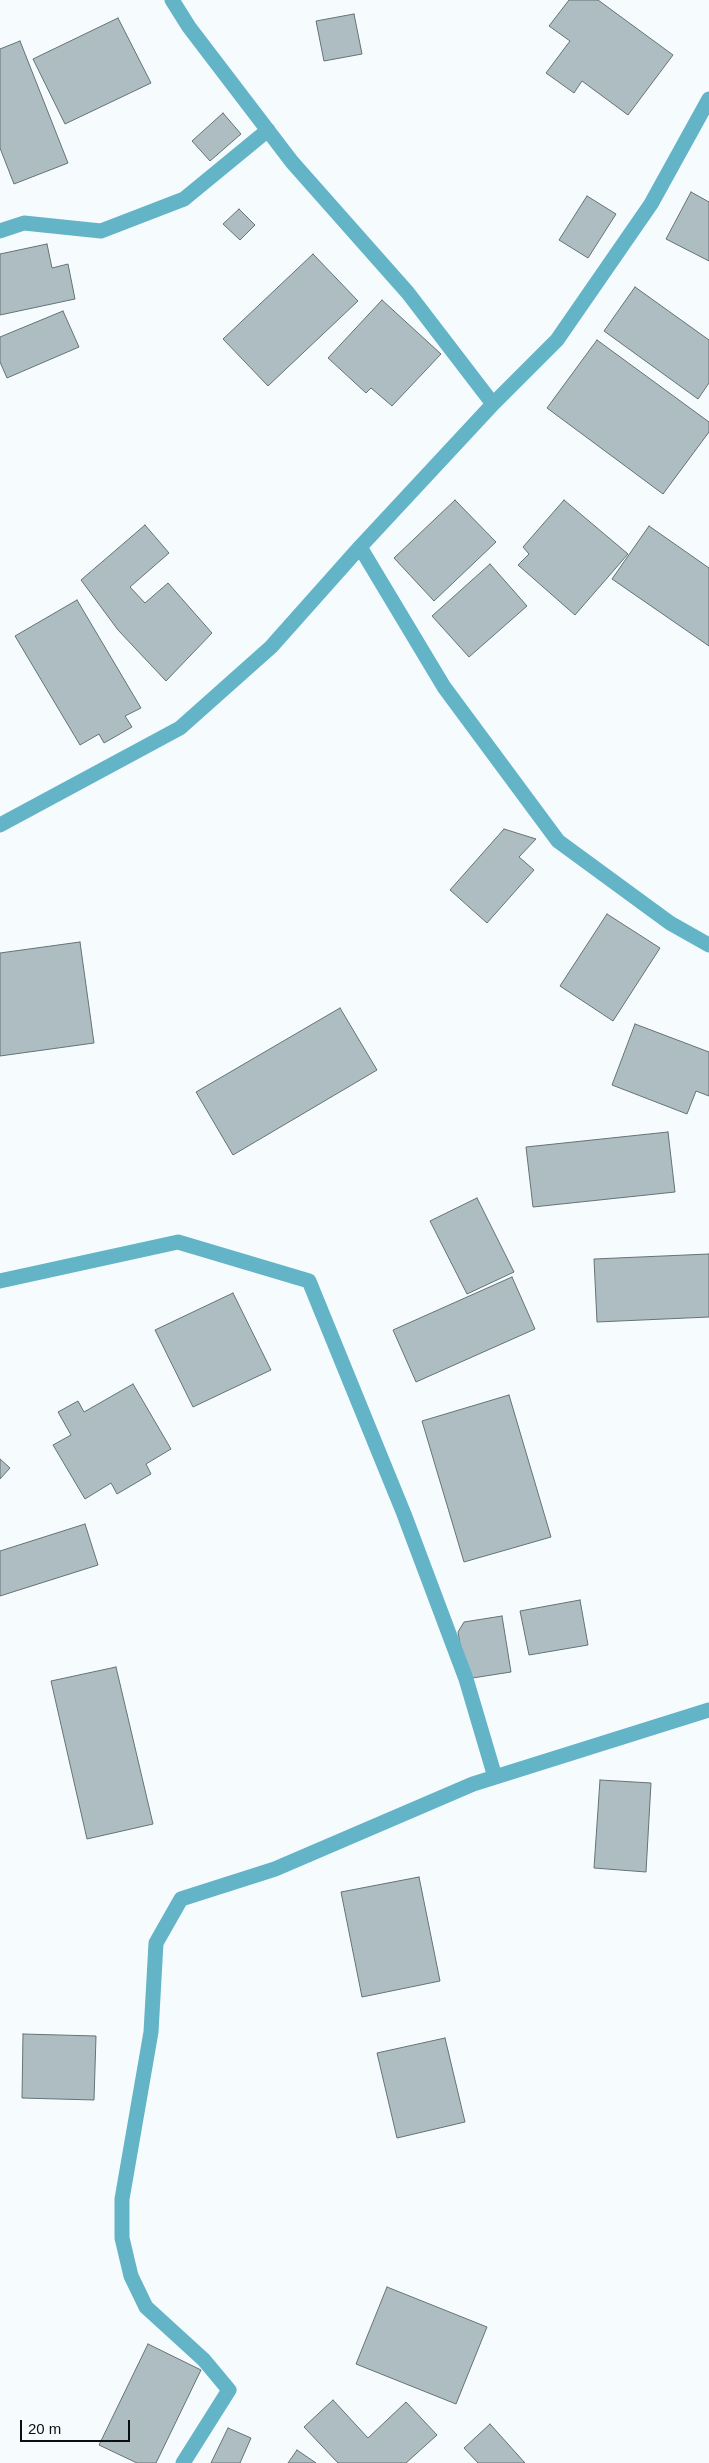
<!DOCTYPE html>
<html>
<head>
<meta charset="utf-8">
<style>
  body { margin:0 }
  #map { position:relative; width:709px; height:2463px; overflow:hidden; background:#f6fcfe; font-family:Helvetica,sans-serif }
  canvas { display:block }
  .scale { position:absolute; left:20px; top:2420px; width:110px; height:22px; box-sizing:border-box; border:2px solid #0a0f11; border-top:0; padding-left:6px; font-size:15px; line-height:18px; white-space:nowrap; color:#0a0f11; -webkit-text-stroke:4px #f6fcfe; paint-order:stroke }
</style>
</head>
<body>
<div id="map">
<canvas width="709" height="2463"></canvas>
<div class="scale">20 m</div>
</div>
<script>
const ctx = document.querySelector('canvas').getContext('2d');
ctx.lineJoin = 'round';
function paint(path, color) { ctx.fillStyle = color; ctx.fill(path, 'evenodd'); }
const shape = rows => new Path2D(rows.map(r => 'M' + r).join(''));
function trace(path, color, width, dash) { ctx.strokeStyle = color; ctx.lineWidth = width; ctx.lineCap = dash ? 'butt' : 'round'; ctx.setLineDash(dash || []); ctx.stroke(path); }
const building = shape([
  [569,0,598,0,673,55,628,115,582,81,574,93,546,73,570,41,549,26,569,0],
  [354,14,362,54,324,61,316,21,354,14],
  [118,18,151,83,65,124,33,59,118,18],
  [20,41,68,163,14,184,0,148,0,49,20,41],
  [223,113,241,134,210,161,192,141,223,113],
  [691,192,709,202,709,261,666,239,691,192],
  [587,196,616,214,588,258,559,240,587,196],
  [239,209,255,225,240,240,223,224,239,209],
  [47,244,52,268,68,264,75,299,0,315,0,254,47,244],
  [313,254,358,301,268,386,223,339,313,254],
  [635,287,709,340,709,383,698,399,604,331,635,287],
  [382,300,441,354,392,406,371,388,366,393,328,358,382,300],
  [63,311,79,347,7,378,0,362,0,337,63,311],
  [597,340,709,422,709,432,663,494,547,408,597,340],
  [455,500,496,542,434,601,394,558,455,500],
  [564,500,628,554,575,615,518,565,529,554,523,547,564,500],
  [145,525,169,553,130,587,145,603,168,583,212,633,166,681,118,630,81,580,145,525],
  [649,526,709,568,709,646,612,579,649,526],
  [490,564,527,606,469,657,432,616,490,564],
  [77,600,141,708,125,716,132,727,104,743,99,734,80,745,15,636,77,600],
  [504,829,536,839,519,857,534,870,487,923,450,890,504,829],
  [607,914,660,948,613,1021,560,986,607,914],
  [80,942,94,1043,0,1056,0,953,80,942],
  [340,1008,377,1070,233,1155,196,1092,340,1008],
  [635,1024,709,1052,709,1096,696,1091,687,1114,612,1085,635,1024],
  [668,1132,675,1192,533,1207,526,1147,668,1132],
  [477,1198,514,1272,467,1294,430,1221,477,1198],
  [709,1254,709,1317,597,1322,594,1259,709,1254],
  [512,1277,535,1329,416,1382,393,1330,512,1277],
  [233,1293,271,1370,193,1407,155,1330,233,1293],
  [133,1384,171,1449,146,1464,151,1474,117,1494,111,1483,85,1499,53,1445,71,1435,58,1412,78,1401,84,1412,133,1384],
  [509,1395,551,1537,464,1562,422,1421,509,1395],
  [0,1459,10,1468,0,1479,0,1459],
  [85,1524,98,1565,0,1596,0,1551,85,1524],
  [580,1600,588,1645,529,1655,520,1611,580,1600],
  [502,1616,511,1672,466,1679,458,1632,464,1622,502,1616],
  [116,1667,153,1824,87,1839,51,1681,116,1667],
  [600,1780,651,1783,646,1872,594,1868,600,1780],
  [419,1877,440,1981,362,1997,341,1892,419,1877],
  [23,2034,96,2036,94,2100,22,2098,23,2034],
  [445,2038,465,2122,397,2138,377,2053,445,2038],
  [387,2287,487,2327,456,2404,356,2364,387,2287],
  [148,2344,201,2370,156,2463,137,2463,99,2445,148,2344],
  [333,2400,368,2438,406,2402,437,2435,406,2463,338,2463,304,2427,333,2400],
  [490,2424,525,2463,478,2463,464,2448,490,2424],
  [228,2428,251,2438,240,2463,211,2463,228,2428],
  [297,2450,316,2463,288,2463,297,2450]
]);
const minor = shape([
  [172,0,189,27,292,162,408,293,493,404,360,547,444,687,558,841,670,923,709,945],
  [0,231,24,223,101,231,184,199,268,130],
  [493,404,557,340,651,204,709,99],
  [0,825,180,728,271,647,360,547],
  [0,1281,178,1242,309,1281,404,1514,466,1679,495,1777],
  [183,2463,229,2390,204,2360,146,2307,131,2276,122,2238,122,2199,151,2032,156,1943,181,1899,275,1869,473,1784,709,1710]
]);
paint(building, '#adbdc1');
trace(building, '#647377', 1);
trace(minor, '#64b4c8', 15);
</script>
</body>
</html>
